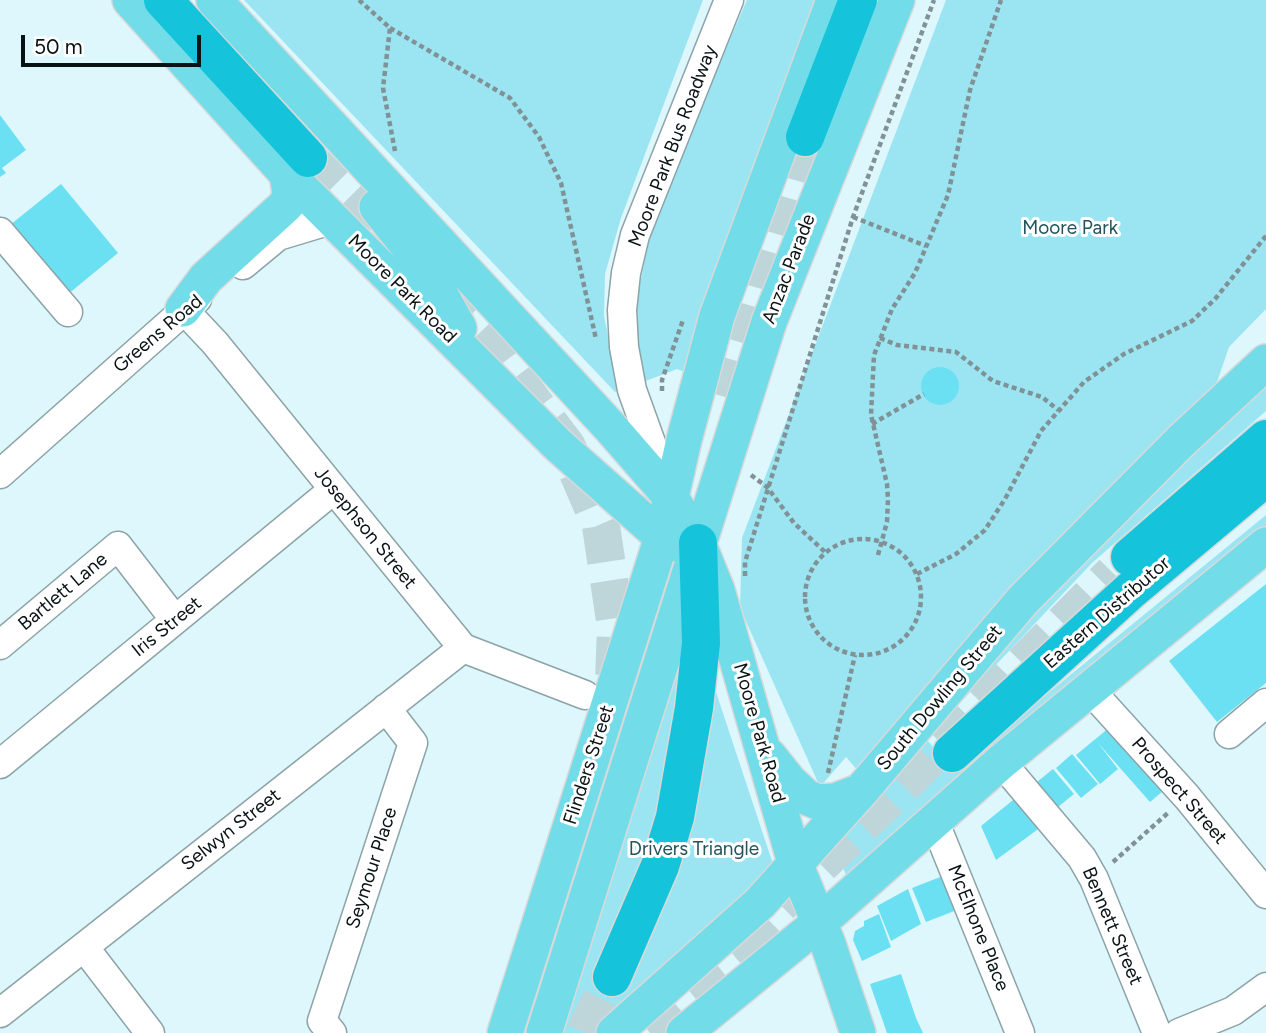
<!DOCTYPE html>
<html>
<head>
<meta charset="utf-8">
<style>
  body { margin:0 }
  #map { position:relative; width:1266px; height:1033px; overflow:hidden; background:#def7fc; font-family:Figtree,sans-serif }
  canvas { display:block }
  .scale { position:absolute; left:21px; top:35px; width:180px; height:32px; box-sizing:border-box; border:4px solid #0a1314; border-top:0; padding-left:9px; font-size:21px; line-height:24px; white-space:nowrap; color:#0a1314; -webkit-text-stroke:5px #fff; paint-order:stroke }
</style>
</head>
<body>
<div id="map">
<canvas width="1266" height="1033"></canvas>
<div class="scale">50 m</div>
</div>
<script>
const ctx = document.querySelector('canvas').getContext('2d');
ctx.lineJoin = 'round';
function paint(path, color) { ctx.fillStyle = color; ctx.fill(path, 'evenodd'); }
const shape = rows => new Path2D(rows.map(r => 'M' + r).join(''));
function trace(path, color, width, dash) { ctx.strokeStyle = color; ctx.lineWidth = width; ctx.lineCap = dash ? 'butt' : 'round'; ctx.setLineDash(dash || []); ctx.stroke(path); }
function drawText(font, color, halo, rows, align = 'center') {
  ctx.font = font + ' Figtree,sans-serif'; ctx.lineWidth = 6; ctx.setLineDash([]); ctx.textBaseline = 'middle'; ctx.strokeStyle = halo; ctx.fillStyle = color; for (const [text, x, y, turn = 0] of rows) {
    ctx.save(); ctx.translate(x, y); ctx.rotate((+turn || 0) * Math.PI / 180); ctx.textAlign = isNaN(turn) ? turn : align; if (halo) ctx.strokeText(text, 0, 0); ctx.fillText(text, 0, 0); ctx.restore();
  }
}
const green = shape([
  [244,0,703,0,621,218,605,274,604,316,619,390,615,392],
  [747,0,818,0,685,372,677,369,643,382,636,335,636,304,651,229,661,198],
  [946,0,1266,0,1266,309,1229,347,1214,391,858,771,846,757,820,787,740,608,742,538],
  [1266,377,1266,411,1092,563,926,739,954,770,1266,515,1266,530,846,875,835,849,836,838,1011,630],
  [674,673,711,677,773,864,685,957,591,1033,563,1033]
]);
const building = shape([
  [0,115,26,150,2,168,6,173,0,177],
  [61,184,118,253,67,295,10,225],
  '921 386a19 19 0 1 1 38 0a19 19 0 1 1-38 0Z',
  [1266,584,1266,683,1217,722,1169,661],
  [1110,727,1163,791,1150,802,1098,743,1118,769,1100,784,1076,755],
  [1072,754,1098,784,1081,798,1056,768],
  [1053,769,1074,794,1058,807,1037,782],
  [1018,796,1041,827,996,860,981,826],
  [948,874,962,908,926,922,912,888],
  [908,889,921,924,891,941,877,906],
  [879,914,891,947,862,961,853,940,855,931,864,926,864,921],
  [901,974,916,1018,923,1033,887,1033,870,984]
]);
const highwayTunnel = shape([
  [308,158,398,249],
  [440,292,486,339,567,447,601,526,616,627,610,792],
  [728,398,805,137],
  [739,944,899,789,1113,573],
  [585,1033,612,977],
  [650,1033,767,936]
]);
const path = shape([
  [359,0,390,28,383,88,395,151],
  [390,28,510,98,539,137,561,183,596,339],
  [853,217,926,246],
  [880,338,897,345,956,352,993,381,1042,397,1058,410],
  [662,391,662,380,683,320],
  [872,424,924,394],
  [751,475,767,487,794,523,825,552],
  '805 597a58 58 0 1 1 116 0a58 58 0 1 1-116 0Z',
  [878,555,887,522,888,499,887,484,871,415,874,355,892,309,915,273,948,195,970,90,1001,0],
  [917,574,956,554,985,530,1005,499,1041,431,1084,382,1124,354,1192,321,1215,299,1266,236],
  [745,576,745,562,853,217,934,0],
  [828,773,855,655],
  [1113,862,1169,812]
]);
const minor = shape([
  [0,232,68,312],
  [243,265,278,236,331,220],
  [183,309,215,343,463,648,585,695],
  [0,474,197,299],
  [667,487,632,390,624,347,622,310,626,273,635,235,729,0],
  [0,645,118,546,175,620],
  [1090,690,1187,797,1266,894],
  [1229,734,1266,703],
  [1001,762,1082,858,1094,879,1157,1033],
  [0,764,333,490],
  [935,823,1020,1033],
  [84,947,150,1033],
  [0,1013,463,648],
  [332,1033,322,1021,413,743,386,708],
  [1179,1033,1233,1011,1266,987]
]);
const major = shape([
  [130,0,287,174,558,445,662,537,681,545],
  [214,0,610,427,670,496,698,543,717,590,796,866,828,944,858,1033],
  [377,207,425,267,459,328],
  [183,309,206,278,286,205,290,194,287,174],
  [769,756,789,781,806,797,818,802,835,801,861,791],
  [505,1033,662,537,684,440,717,316,834,0],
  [544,1033,769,322,897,0],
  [614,1033,760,903,861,791,1023,600,1181,441,1266,362],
  [684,1033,819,923,1001,762,1266,545]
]);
const highway = shape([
  [163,0,308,158],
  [805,137,858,0],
  [1130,557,1266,439],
  [952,753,1130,591,1266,477],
  [612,977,660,866,675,817,694,708,701,643,698,543]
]);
const streetNames = [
  ["Moore Park Bus Roadway",673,146,-69],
  ["Anzac Parade",789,269,-69],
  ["Moore Park Road",402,289,45],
  ["Greens Road",158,334,-40],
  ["Josephson Street",365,528,51],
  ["Bartlett Lane",63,592,-40],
  ["Eastern Distributor",1107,613,-41],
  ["Iris Street",167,627,-39],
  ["South Dowling Street",940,698,-50],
  ["Moore Park Road",759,733,74],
  ["Flinders Street",589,765,-72],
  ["Prospect Street",1179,791,49],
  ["Selwyn Street",231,830,-38],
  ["Seymour Place",372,868,-72],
  ["Bennett Street",1112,926,67],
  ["McElhone Place",978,928,68]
];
const parkNames = [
  ["Moore Park",1070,228],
  ["Drivers Triangle",694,849]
];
paint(green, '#9be5f2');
paint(building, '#6be0f3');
trace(highwayTunnel, '#bed5d9', 38, [38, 19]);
trace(minor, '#8ca3a7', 31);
trace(major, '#d8d9d9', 38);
trace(highway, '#d8d9d9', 41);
trace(path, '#809295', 4.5, [5, 3.5]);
trace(minor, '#fff', 28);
trace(major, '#73dce9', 35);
trace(highway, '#15c4db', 38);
drawText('19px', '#0a1314', '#fff', streetNames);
drawText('19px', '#21545c', '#fff', parkNames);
</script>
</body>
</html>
